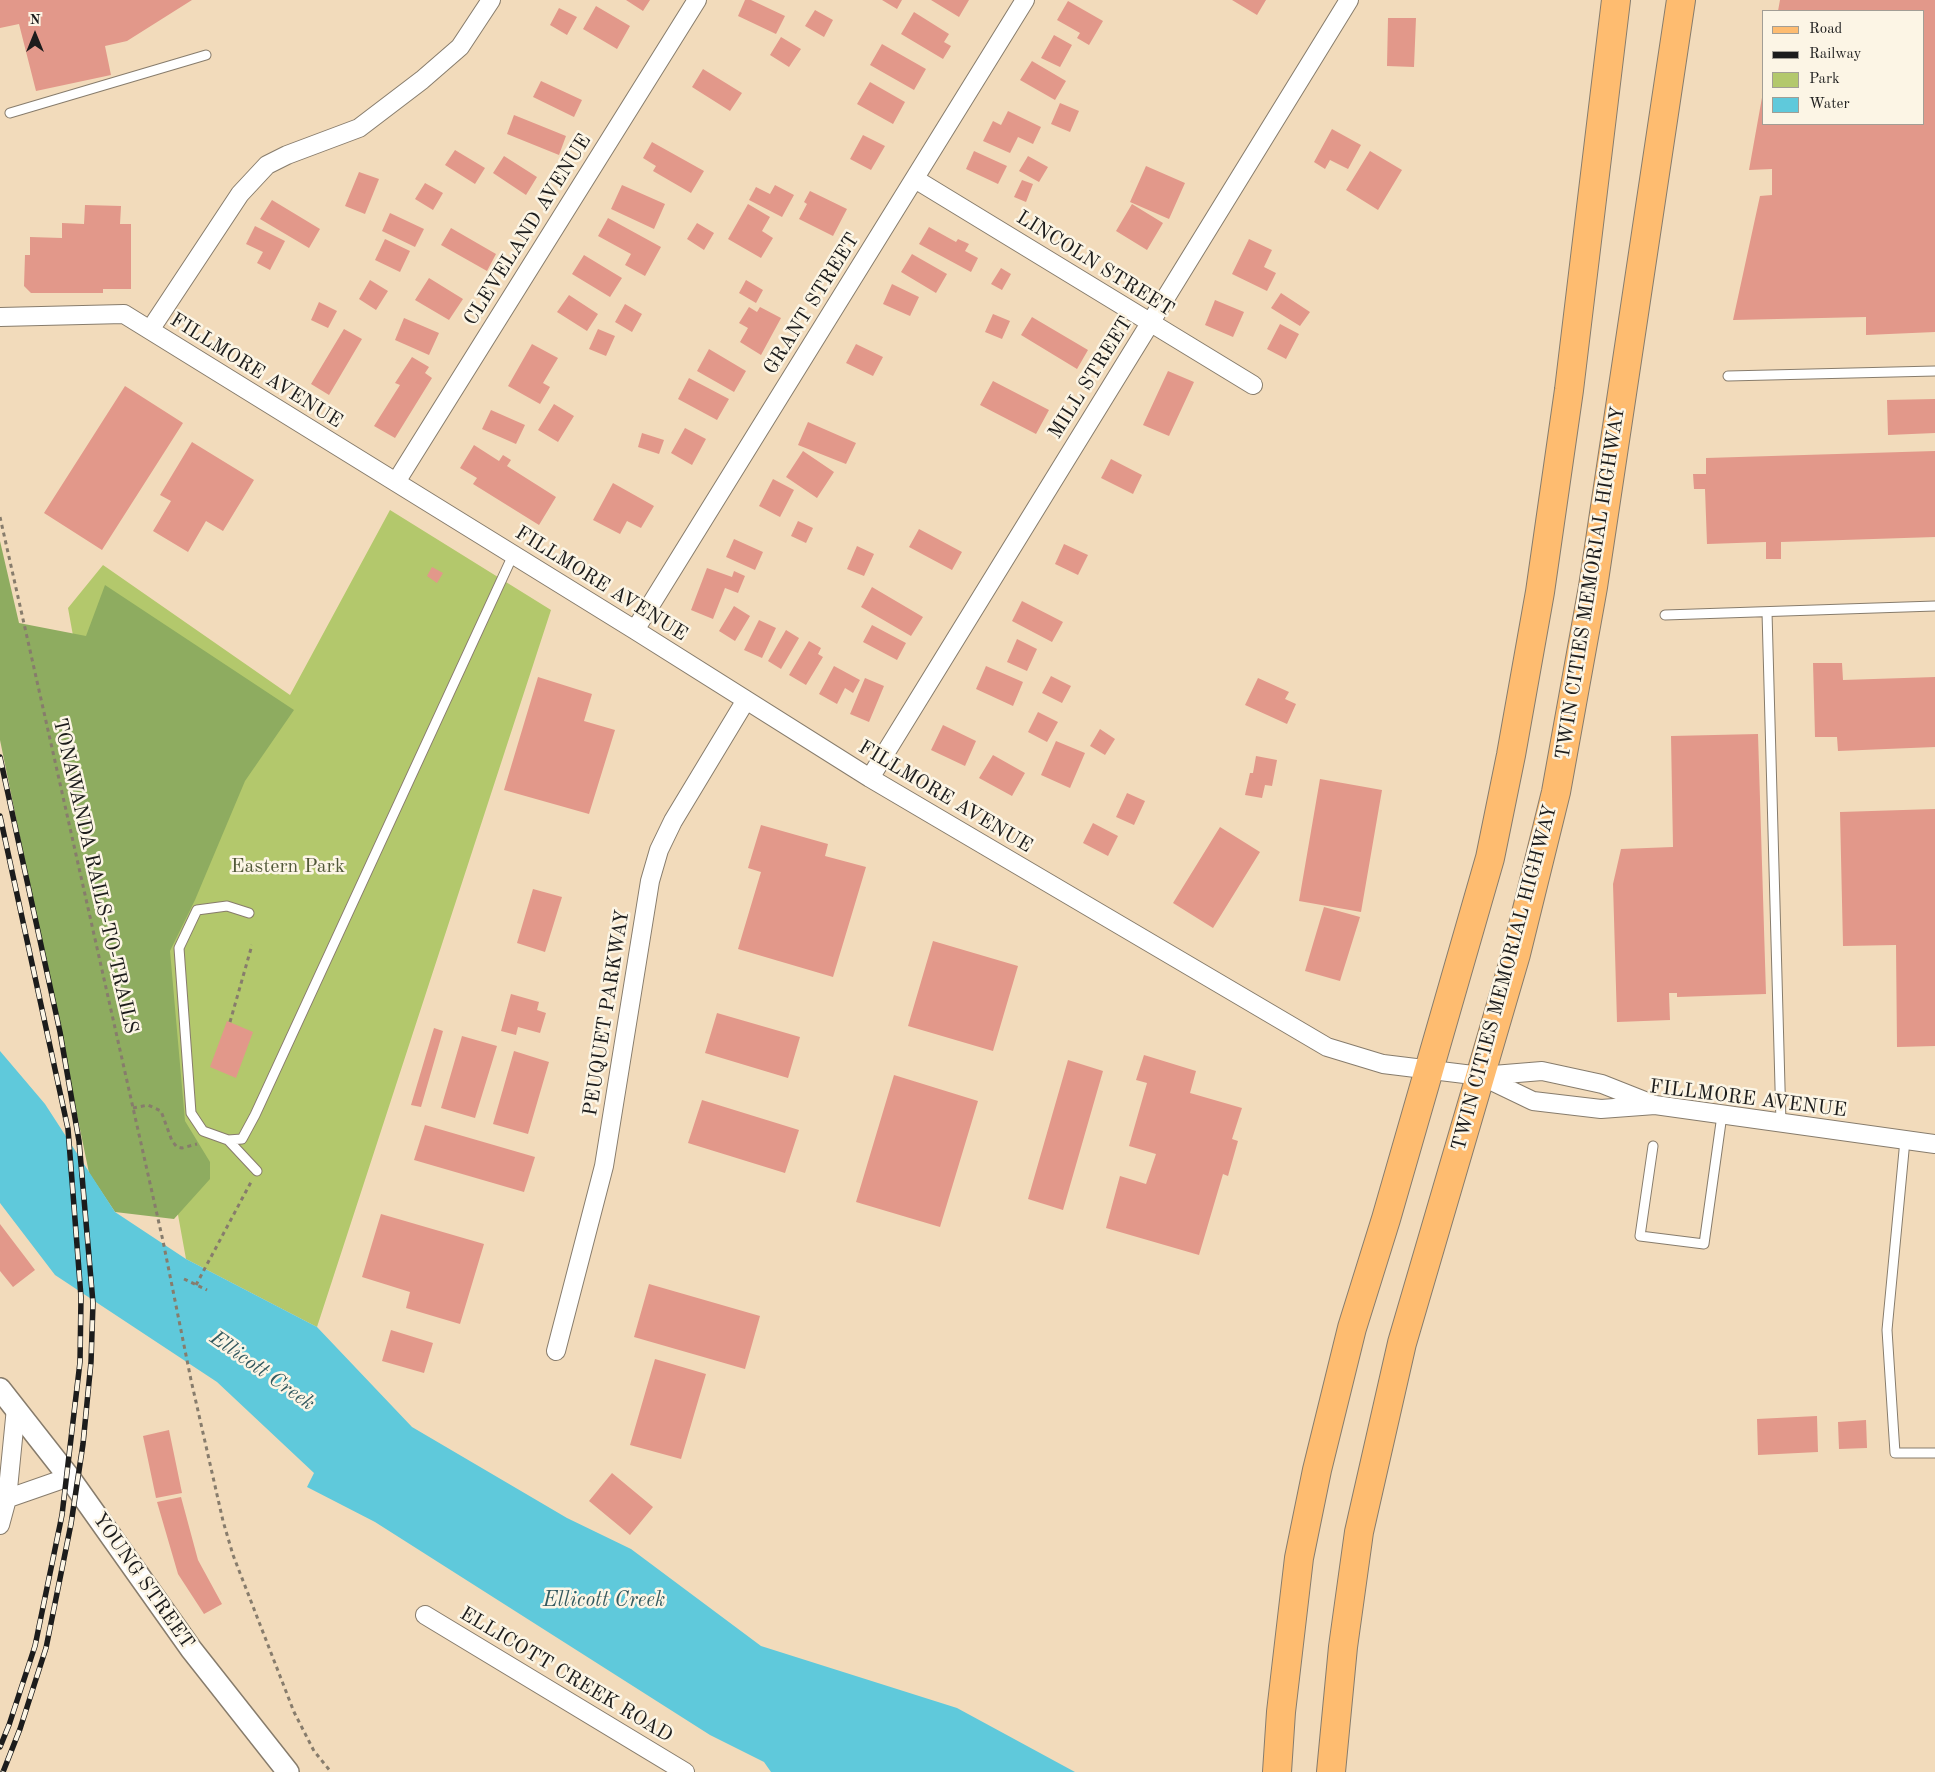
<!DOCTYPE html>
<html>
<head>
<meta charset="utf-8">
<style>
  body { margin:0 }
  #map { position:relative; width:1935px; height:1772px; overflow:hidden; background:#f2dbbb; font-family:"Old Standard TT",serif }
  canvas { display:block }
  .legend { position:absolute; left:1762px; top:10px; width:162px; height:115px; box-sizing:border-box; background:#fcf5e5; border:1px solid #a29e95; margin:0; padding:6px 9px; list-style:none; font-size:15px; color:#1c1c1c }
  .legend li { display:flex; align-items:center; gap:10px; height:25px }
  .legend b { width:25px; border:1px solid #a29e95 }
  .north { position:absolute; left:10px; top:10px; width:50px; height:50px; -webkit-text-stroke:4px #fcf5e5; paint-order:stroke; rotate:0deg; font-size:14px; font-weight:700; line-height:20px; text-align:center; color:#1c1c1c }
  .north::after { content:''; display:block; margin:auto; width:18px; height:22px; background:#1c1c1c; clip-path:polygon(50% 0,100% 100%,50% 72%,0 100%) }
</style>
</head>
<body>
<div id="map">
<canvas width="1935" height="1772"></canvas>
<ul class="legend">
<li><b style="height:6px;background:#febc70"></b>Road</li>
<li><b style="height:6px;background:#1c1c1c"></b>Railway</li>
<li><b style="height:14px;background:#b3c86c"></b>Park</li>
<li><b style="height:14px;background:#5fc9db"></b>Water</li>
</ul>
<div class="north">N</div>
</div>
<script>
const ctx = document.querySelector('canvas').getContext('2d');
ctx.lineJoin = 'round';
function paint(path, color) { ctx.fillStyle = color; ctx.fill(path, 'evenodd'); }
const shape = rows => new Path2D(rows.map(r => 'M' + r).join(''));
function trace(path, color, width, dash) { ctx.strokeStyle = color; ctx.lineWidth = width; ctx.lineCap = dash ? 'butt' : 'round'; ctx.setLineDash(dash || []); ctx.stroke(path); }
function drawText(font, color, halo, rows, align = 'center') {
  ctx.font = font + ' "Old Standard TT",serif'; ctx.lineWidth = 5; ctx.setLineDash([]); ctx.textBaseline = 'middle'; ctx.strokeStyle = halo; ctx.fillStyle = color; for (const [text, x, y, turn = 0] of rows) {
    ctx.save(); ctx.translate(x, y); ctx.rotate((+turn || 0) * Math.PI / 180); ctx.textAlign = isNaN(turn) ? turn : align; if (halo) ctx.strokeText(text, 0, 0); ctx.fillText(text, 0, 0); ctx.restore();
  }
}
const green = shape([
  [390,510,551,610,317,1327,186,1259,68,608,103,565,290,695]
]);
const forest = shape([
  [0,541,19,623,86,636,105,585,294,710,245,781,195,900,170,951,185,1121,210,1162,210,1179,174,1219,115,1212,89,1173,0,740]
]);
const water = shape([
  [0,1051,45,1104,115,1212,186,1259,317,1327,412,1427,567,1518,631,1549,761,1646,957,1708,1075,1772,771,1772,764,1762,710,1735,375,1522,307,1487,314,1473,217,1382,55,1275,0,1203]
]);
const building = shape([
  [0,0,192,0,127,41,105,46,111,75,36,91,19,24,0,28],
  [626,0,650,0,643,11],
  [745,0,751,0,785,16,776,34,738,16],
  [882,0,902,0,897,9],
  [931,0,969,0,959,17],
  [1232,0,1266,0,1257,15],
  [1780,0,1935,0,1935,332,1866,335,1866,317,1733,320,1760,196,1772,195,1772,169,1749,170,1763,92,1764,124,1924,124,1924,11,1778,11],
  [1068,1,1103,21,1089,45,1077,38,1080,33,1057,20],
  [596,6,630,26,617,49,583,29],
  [559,8,577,17,567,35,550,25],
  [815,10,833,20,824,37,805,26],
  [914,12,949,34,944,42,951,46,943,59,901,34],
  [1388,18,1416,18,1414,67,1387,66],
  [1054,35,1072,45,1060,67,1041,58],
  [781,37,801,49,789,67,770,55],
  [882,44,926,69,914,90,870,65],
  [1032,61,1066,81,1055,100,1020,80],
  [703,69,742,93,730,111,692,87],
  [541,81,582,100,574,117,533,97],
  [870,82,905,102,893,124,857,104],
  [1060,103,1079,111,1070,132,1051,124],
  [1008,111,1041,127,1033,144,1018,137,1010,153,983,141,993,121,1001,125],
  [514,115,566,136,559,155,507,134],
  [1332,129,1361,145,1348,169,1330,160,1325,169,1314,162],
  [863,135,885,146,871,170,850,159],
  [652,142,704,171,691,193,653,171,656,166,643,158],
  [455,150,485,168,475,184,445,165],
  [974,151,1007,166,998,184,966,169],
  [1370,151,1402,170,1378,210,1346,190],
  [504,156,537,177,526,195,493,173],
  [1028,156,1048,167,1039,182,1019,171],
  [1146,166,1185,183,1169,219,1130,202],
  [359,172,379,179,365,214,345,206],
  [1022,180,1033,184,1026,202,1014,197],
  [425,183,443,193,433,210,415,199],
  [622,185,665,204,654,229,611,209],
  [775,185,794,195,782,217,749,200,756,187,770,194],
  [810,191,847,209,833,236,799,219,807,204,804,202],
  [272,200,320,229,309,248,260,219],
  [748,204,770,217,762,231,773,238,761,258,728,239],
  [1132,204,1163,223,1147,250,1116,231],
  [85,205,121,206,120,224,131,224,131,289,103,289,103,293,31,293,24,286,25,255,30,255,30,237,62,238,62,223,84,224],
  [390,213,424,229,415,247,382,231],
  [608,218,661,247,645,276,625,265,631,254,598,236],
  [697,223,714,233,704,250,687,239],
  [255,226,285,241,270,270,257,263,263,252,246,244],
  [929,227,956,242,958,239,969,244,965,251,978,258,971,272,919,244],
  [451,228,496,254,487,271,441,245],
  [385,239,410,251,400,272,375,260],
  [1249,239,1272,250,1264,267,1276,273,1267,291,1232,274],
  [912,254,947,274,936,293,901,272],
  [584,255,622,278,610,297,572,274],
  [1001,268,1011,274,1002,290,991,284],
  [429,278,463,299,449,320,415,300],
  [370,280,388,291,376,310,359,299],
  [746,280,763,290,756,303,739,293],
  [892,284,919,297,910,316,883,304],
  [1281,293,1310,312,1300,326,1271,308],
  [569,295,598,314,587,331,557,312],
  [1215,300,1244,312,1233,337,1205,325],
  [319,302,337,311,328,328,311,320],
  [625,304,642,314,632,332,615,322],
  [749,307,757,312,760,307,781,318,761,355,740,342,748,328,739,323],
  [993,314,1010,321,1002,339,985,332],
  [1032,317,1088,350,1077,369,1021,335],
  [404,318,439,333,429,355,395,340],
  [1280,324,1299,334,1286,359,1267,349],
  [344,329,362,339,329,395,311,384],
  [598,329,615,336,606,356,589,349],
  [532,344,558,358,543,383,550,387,540,404,508,386],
  [856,344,883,357,873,376,846,363],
  [709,349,746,371,734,392,697,371],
  [412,357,429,367,425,373,432,378,395,438,374,426,400,385,395,383],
  [1168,371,1194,382,1169,436,1143,425],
  [689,378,729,399,717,420,678,399],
  [993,381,1049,410,1036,434,980,405],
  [125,386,183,423,102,550,44,513],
  [1935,399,1935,433,1888,435,1887,400],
  [554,404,574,416,558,442,538,430],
  [491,410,525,425,516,444,482,429],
  [808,422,856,443,846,464,798,445],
  [685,428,706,439,692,465,671,453],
  [642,433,664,440,659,454,638,447],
  [192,442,254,480,223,531,206,521,188,552,153,531,171,501,160,495],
  [474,445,499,461,503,455,511,460,507,466,556,497,539,525,473,484,477,478,460,468],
  [803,451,834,472,817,498,786,477],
  [1935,451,1935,537,1781,542,1781,559,1766,559,1766,542,1707,544,1705,489,1694,489,1693,474,1706,474,1706,458],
  [1111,459,1142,475,1133,494,1101,478],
  [773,479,794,490,780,517,759,506],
  [613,483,654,506,641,528,627,521,620,534,593,520],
  [798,521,813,528,806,543,791,536],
  [919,529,962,552,952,570,909,547],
  [734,539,763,552,755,570,726,557],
  [1064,544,1088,555,1078,575,1055,564],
  [857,546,874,554,864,576,847,569],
  [432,567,443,573,437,583,427,576],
  [707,568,732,577,734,571,745,576,738,593,725,588,713,619,691,610],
  [872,587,923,617,911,636,861,607],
  [1022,601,1063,622,1052,642,1012,621],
  [734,606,750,616,735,641,719,631],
  [759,620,776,628,762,658,744,650],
  [872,625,906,643,897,660,863,642],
  [786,630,799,638,781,669,768,661],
  [1017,639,1037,649,1027,671,1007,662],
  [809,641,821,648,818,654,823,657,806,685,789,675],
  [1813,663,1842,663,1843,680,1935,677,1935,747,1838,751,1837,737,1815,737],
  [834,666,860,680,853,693,845,688,837,704,819,694],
  [986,666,1023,682,1013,706,976,689],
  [1051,676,1071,686,1062,703,1042,693],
  [538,677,592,694,584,721,615,730,589,814,504,790],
  [865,678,884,686,869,722,850,714],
  [1258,678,1289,692,1285,699,1296,704,1287,724,1245,705],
  [1038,712,1058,722,1047,742,1028,732],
  [943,725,976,741,965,766,931,750],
  [1100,729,1115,739,1105,755,1090,746],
  [1758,734,1766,994,1677,997,1677,993,1669,993,1670,1020,1617,1022,1613,884,1621,849,1673,847,1671,736],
  [1056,741,1085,753,1070,788,1041,775],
  [993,755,1025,773,1012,796,979,778],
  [1256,756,1277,760,1272,786,1265,785,1262,798,1245,795,1250,773,1253,773],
  [1320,779,1382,790,1361,912,1299,901],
  [1127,793,1145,801,1134,825,1116,817],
  [1935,809,1935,1046,1897,1047,1896,945,1843,946,1840,812],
  [1093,823,1118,836,1108,856,1083,843],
  [761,825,828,844,825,856,866,867,833,977,738,949,761,872,748,868],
  [1220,827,1260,852,1213,928,1173,903],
  [533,889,562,897,545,952,517,943],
  [1324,907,1360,917,1340,981,1305,971],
  [933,941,1018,966,993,1051,908,1026],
  [511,994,539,1002,537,1010,546,1013,540,1033,518,1027,516,1035,501,1031],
  [717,1013,800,1037,788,1078,705,1053],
  [227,1021,253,1032,236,1078,210,1067],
  [434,1028,443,1031,421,1107,411,1105],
  [462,1036,497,1046,475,1118,441,1108],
  [514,1051,549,1062,528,1134,493,1124],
  [1144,1055,1196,1071,1190,1093,1242,1108,1232,1139,1238,1141,1228,1176,1223,1174,1199,1255,1106,1228,1120,1176,1146,1184,1156,1154,1129,1146,1147,1083,1136,1080],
  [1068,1060,1103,1071,1063,1210,1028,1199],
  [894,1075,978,1101,940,1227,856,1202],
  [702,1100,799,1130,785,1173,688,1143],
  [425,1125,535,1157,524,1192,414,1160],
  [381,1214,484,1244,460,1324,406,1308,410,1292,362,1277],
  [0,1224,35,1270,13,1287,0,1271],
  [649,1284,760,1316,745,1369,634,1337],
  [391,1330,433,1343,424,1373,382,1361],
  [655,1359,706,1374,681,1459,630,1445],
  [1817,1416,1818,1452,1758,1455,1757,1419],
  [1866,1420,1867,1448,1839,1449,1838,1422],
  [169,1430,182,1493,156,1498,143,1436],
  [612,1473,653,1507,630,1535,589,1501],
  [181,1497,198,1560,222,1604,204,1614,178,1574,157,1502]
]);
const path = shape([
  [0,517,163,1241,191,1380,223,1521,233,1555,294,1712,314,1751,331,1772],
  [230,1022,252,945],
  [133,1108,148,1105,161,1111,172,1141,177,1147,182,1148,197,1144],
  [184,1279,207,1290],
  [196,1285,251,1182]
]);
const service = shape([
  [10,113,206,55],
  [1728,376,1935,371],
  [1767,612,1781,1123],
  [1665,615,1935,606],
  [249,913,227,906,197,910,179,948,191,1113,203,1131,228,1140,242,1139,255,1115,513,555],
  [228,1140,257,1171],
  [1905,1140,1887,1330,1895,1453,1935,1453],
  [1653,1146,1640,1236,1704,1244,1722,1115]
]);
const minor = shape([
  [915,179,1253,385],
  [0,317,124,314,635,630,870,778,1327,1047,1383,1064,1481,1076,1533,1101,1601,1109,1655,1105,1935,1144],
  [150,330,240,194,267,165,287,155,359,128,422,80,460,47,491,0],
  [396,482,697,0],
  [635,630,1025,0],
  [870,778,1349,0],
  [1481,1076,1542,1071,1602,1084,1650,1103],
  [556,1351,604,1166,650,881,659,850,673,821,746,700],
  [0,1501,69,1477],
  [0,1525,7,1499,16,1408],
  [425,1615,685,1772]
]);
const tertiary = shape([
  [0,1389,69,1477,191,1649,288,1772]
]);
const primary = shape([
  [1277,1772,1281,1712,1299,1558,1317,1470,1352,1328,1386,1219,1490,858,1511,755,1540,592,1569,390,1616,0],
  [1331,1772,1343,1647,1359,1532,1402,1343,1516,954,1556,792,1593,587,1681,0]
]);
const rail = shape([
  [0,757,60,1032,79,1141,93,1303,91,1362,83,1444,71,1524,46,1648,20,1729,3,1772],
  [0,816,68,1129,81,1297,80,1362,62,1515,35,1646,9,1725,0,1747]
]);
const streetNames = [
  ["CLEVELAND AVENUE",528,230,-58],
  ["LINCOLN STREET",1095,264,32],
  ["GRANT STREET",812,304,-58],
  ["FILLMORE AVENUE",256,371,32],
  ["MILL STREET",1091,378,-58],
  ["TWIN CITIES MEMORIAL HIGHWAY",1591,583,-81],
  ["FILLMORE AVENUE",601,584,32],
  ["FILLMORE AVENUE",945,797,31],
  ["TONAWANDA RAILS-TO-TRAILS",95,876,77],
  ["TWIN CITIES MEMORIAL HIGHWAY",1505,978,-75],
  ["PEUQUET PARKWAY",607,1013,-81],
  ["FILLMORE AVENUE",1748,1099,7],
  ["YOUNG STREET",143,1581,55],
  ["ELLICOTT CREEK ROAD",566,1675,31]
];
const parkNames = [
  ["Eastern Park",288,867]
];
const waterNames = [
  ["Ellicott Creek",262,1371,35],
  ["Ellicott Creek",604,1600]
];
paint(green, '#b3c86c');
paint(forest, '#8eac60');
paint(water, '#5fc9db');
paint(building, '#e2988a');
trace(service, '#877c6c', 11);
trace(minor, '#877c6c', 20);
trace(tertiary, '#877c6c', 24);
trace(primary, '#877c6c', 30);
trace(path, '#877c6c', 3, [4, 4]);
trace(service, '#fff', 9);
trace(minor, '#fff', 18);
trace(tertiary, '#fff', 21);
trace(primary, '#febc70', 28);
trace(rail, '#1c1c1c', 5.5);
trace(rail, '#fcf5e5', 4, [11]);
drawText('20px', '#1c1c1c', '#fcf5e5', streetNames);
drawText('20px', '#515838', '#fcf5e5', parkNames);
drawText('italic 21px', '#33595f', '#fcf5e5', waterNames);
</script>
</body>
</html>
